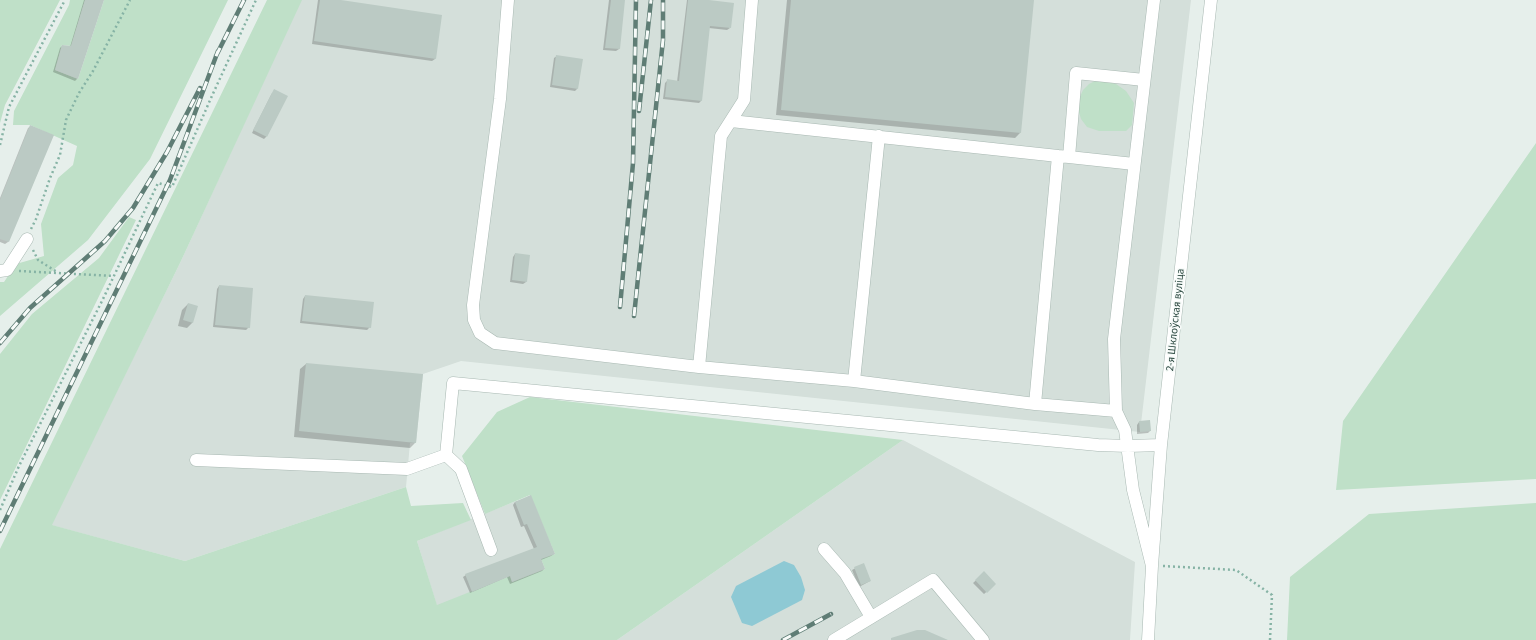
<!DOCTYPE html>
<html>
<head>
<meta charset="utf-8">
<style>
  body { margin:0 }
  canvas { display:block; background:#e6efeb }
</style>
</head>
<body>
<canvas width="1536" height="640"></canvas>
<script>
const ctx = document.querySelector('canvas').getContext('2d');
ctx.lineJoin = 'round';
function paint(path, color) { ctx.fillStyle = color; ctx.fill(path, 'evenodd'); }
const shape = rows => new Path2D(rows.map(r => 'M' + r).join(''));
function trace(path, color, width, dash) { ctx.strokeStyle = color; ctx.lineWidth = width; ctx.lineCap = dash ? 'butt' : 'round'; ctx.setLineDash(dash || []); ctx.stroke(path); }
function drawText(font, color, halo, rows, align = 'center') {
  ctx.font = font + ' "Source Sans 3",sans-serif'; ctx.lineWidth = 3; ctx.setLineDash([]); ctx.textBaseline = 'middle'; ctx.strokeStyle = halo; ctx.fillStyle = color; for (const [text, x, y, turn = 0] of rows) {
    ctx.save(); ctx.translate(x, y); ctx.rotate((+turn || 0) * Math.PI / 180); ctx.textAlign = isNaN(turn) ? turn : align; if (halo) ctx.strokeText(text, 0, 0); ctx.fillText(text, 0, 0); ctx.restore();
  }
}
const built = shape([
  [301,0,1191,0,1140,432,461,361,423,374,416,443,410,443,406,487,185,561,51,525,181,261],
  [903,440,1135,562,1130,640,617,640],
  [531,495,555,554,541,559,545,569,512,582,510,576,437,606,417,541]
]);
const green = shape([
  [0,0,60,0,5,105,0,123],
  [70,0,85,0,71,46,62,45,55,70,78,79,104,0,228,0,150,159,88,240,0,316,0,282,4,282,16,264,44,256,41,224,58,178,73,165,77,146,30,125,13,125,14,111,69,5],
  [267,0,302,0,181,261,52,525,185,561,406,487,411,506,463,503,471,520,417,541,437,605,510,576,512,582,545,569,541,559,555,554,530,495,485,514,462,456,497,412,530,397,903,440,617,640,0,640,0,549],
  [1097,80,1116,84,1126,91,1134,103,1132,125,1126,131,1099,131,1087,127,1081,119,1078,109,1079,99,1083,90,1089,84],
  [1536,143,1536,479,1336,490,1343,421],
  [129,217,136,220,0,500,0,354,32,314,99,258],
  [1536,503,1536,640,1287,640,1290,577,1369,514]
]);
const water = shape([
  [784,561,794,565,801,577,805,590,802,600,752,626,742,623,731,597,736,586]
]);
const shadow = shape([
  [84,0,103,0,77,79,75,81,53,72,60,48,62,46,70,47],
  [318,0,334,0,441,16,435,59,432,61,312,44],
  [609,0,624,0,619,49,616,51,603,50],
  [687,0,700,0,730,28,727,30,709,28,701,101,699,103,663,99,665,83,667,81,677,82],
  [787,0,1033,0,1020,133,1015,138,776,115],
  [557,56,582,60,577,89,575,91,550,87,554,58],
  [272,93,266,137,264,139,252,133],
  [31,126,52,136,8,242,5,244,0,242,0,198,28,128],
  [515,254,526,282,523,284,510,282,513,257],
  [219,286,249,327,246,330,213,327,217,289],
  [305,296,370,327,367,330,300,323,303,299],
  [188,304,193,322,187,328,178,326,182,310],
  [306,364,422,375,415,443,410,448,294,437,300,369],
  [1139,422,1150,431,1148,433,1137,434,1137,425],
  [530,497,554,554,551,556,541,560,544,569,542,571,510,584,507,577,470,593,463,577,466,575,534,549,524,526,521,527,513,505,515,502],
  [863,564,870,581,859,587,852,570],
  [984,573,995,584,984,594,973,583]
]);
const building = shape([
  [85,0,104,0,78,79,55,70,62,45,71,46],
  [320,0,341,0,442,15,436,59,314,41],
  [611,0,625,0,620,49,605,48],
  [688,0,709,0,734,3,731,28,710,26,702,101,665,97,667,79,679,81],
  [791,0,1034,0,1021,133,781,110],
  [556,55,583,59,578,89,552,85],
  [274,89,288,96,267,137,253,130],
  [30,125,54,135,9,242,0,239,0,200],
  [515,253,530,255,527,282,512,280],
  [219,285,253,288,250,328,215,325],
  [305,295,374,302,371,328,302,321],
  [188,303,198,306,193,323,183,320],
  [306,363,423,374,416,443,299,431],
  [1150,420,1151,431,1140,432,1139,421],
  [531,495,555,554,541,559,545,569,512,582,510,576,472,592,465,574,537,547,527,524,524,525,515,502],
  [864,563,871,581,861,585,854,567],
  [984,571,996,584,987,593,975,580],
  [917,630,925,630,948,640,891,640,891,638]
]);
const path = shape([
  [0,145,9,107,65,0],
  [31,229,36,219,50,178,60,155,66,120,79,93,93,71,130,0],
  [33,250,38,260,57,272],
  [19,271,114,276],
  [0,510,19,466,103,299,158,183,172,187,211,98,256,0],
  [1163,566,1236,570,1272,595,1270,640]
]);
const minor = shape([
  [508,0,500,99,473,305,474,320,480,333,495,343,699,367,854,381,1035,404,1116,411,1125,430,1133,490,1152,566],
  [731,121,1058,156],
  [1134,164,1069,157,1076,73,1144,80],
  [0,271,7,270,27,239],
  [699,367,721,136,744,100,752,0],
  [854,381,879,136],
  [1035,404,1058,156,1069,157],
  [1116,411,1114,339,1154,0],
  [446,455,461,469,491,550],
  [196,460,407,469,446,455,453,383,1098,445,1128,446,1161,445],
  [824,549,845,573,871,617],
  [834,640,933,580,983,640],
  [1148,640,1152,566,1161,445,1211,0]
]);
const rail = shape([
  [216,56,244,0],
  [639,111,651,0],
  [620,307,633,163,636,0],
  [634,316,663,40,663,0],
  [0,343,30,308,105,241,133,208,167,152,200,88],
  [0,531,170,180,218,51],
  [783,640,831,614]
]);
const streetNames = [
  ["2-я Шклоўская вуліца",1176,320,-84]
];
paint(built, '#d4dfda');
paint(green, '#bfe0c8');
paint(water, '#8ec9d4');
paint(shadow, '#0003');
paint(building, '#bbcac4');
trace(minor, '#a8b8b2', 13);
trace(path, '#86b3a5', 2.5, [2, 3]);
trace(minor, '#fff', 12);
trace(rail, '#5f7d75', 4.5);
trace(rail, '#f7fbf9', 3, [9]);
drawText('11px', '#24423a', '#f7fbf9', streetNames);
</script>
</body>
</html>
